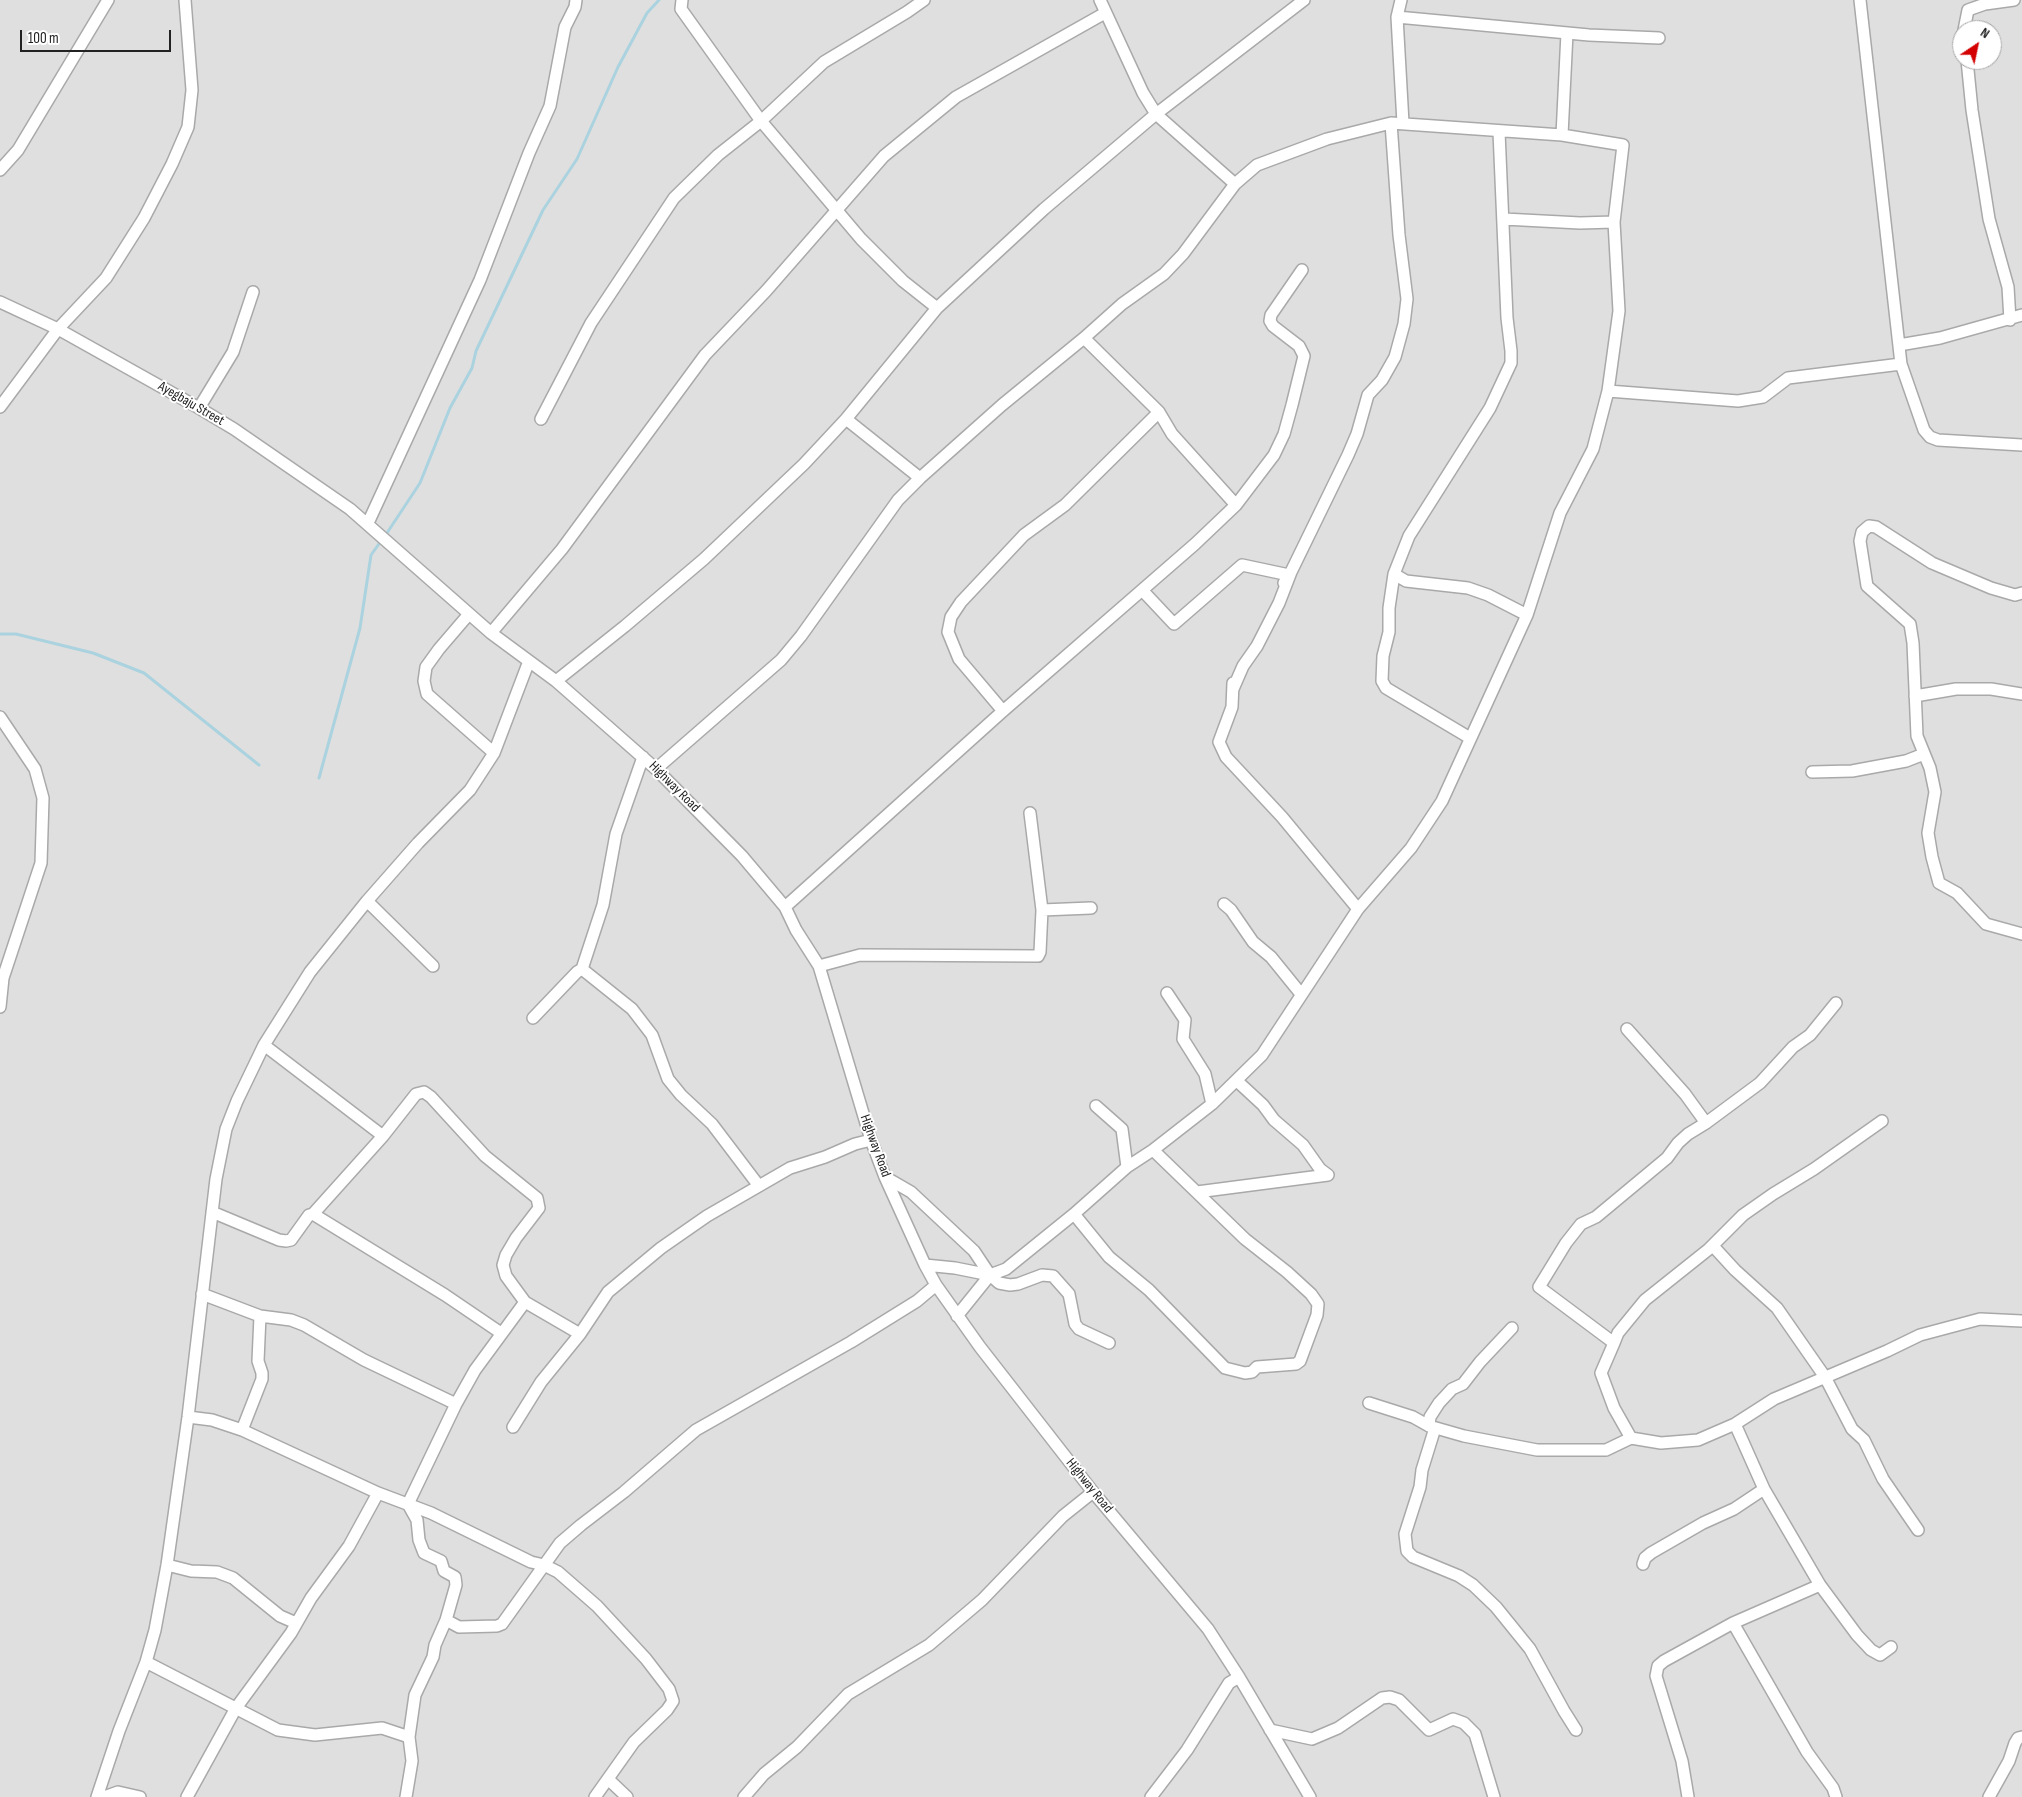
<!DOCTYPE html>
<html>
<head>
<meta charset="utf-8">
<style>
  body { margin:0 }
  #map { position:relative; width:2022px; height:1797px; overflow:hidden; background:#f2efe9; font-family:"Sofia Sans Condensed",sans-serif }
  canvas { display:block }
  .north { position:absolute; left:1952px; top:20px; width:50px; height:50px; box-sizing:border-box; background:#fff; border:1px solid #a7a7a7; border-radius:50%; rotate:34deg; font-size:14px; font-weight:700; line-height:20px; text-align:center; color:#222 }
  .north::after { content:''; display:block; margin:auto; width:18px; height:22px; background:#d40000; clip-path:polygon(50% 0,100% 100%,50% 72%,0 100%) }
  .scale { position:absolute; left:20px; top:30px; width:151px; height:22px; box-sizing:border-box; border:2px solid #222; border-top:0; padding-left:6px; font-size:15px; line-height:18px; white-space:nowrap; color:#222; -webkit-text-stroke:4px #fff; paint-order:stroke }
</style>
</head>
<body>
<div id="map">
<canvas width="2022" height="1797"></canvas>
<div class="north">N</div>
<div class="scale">100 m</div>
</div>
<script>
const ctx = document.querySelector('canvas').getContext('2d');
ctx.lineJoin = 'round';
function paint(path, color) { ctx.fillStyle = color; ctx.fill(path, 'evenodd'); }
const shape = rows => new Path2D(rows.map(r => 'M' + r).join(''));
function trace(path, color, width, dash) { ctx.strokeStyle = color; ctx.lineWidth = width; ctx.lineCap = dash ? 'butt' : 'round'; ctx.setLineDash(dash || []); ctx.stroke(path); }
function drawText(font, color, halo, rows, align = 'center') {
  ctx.font = font + ' "Sofia Sans Condensed",sans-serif'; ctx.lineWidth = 4; ctx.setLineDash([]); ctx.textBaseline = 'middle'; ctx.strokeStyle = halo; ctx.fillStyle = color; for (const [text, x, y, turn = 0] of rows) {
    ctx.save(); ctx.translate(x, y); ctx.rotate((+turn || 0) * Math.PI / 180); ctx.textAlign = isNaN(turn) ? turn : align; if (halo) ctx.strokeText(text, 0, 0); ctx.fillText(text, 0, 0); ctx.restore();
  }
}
const residential = shape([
  [0,0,2022,0,2022,1797,0,1797],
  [1962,30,1992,30,1992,60,1962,60]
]);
const stream = shape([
  [385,536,420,483,450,408,472,368,476,351,543,210,577,159,618,67,647,13,659,0],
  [0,634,16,634,93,653,144,673,259,765],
  [319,778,360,628,371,555,381,541]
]);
const street = shape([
  [682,0,681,9,761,121,861,239,903,281,937,308],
  [1100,0,1143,93,1156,114,1235,184],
  [1401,0,1397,17,1403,123],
  [1860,0,1901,364,1924,430,1930,437,1938,440,2022,445],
  [1397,17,1589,35,1659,38],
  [1964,30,1968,10,1985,4,2014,0],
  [1967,60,1972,110,1989,219,2008,287,2010,320],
  [1562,135,1567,33],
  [0,170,18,150,108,0],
  [1504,219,1580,223,1614,222],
  [0,302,58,329,199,408,234,429,350,509,491,633,556,681,656,769,742,856,785,907,796,930,819,966,871,1140,885,1177,925,1265,936,1285,980,1347,1093,1492,1208,1629,1239,1677,1310,1797],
  [1084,338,1159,412,1172,434,1236,505],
  [1899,345,1940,338,2022,315],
  [1608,391,1738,401,1763,397,1788,378,1901,364],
  [0,407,58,329,106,278,144,218,172,164,188,127,192,90,185,0],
  [199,408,233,352,253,292],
  [541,419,591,323,674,198,718,155,761,121,824,62,907,12,924,0],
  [846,419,920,478],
  [368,523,480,280,529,153,550,106,565,27,575,7,576,0],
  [1394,574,1406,581,1468,588,1488,595,1527,615],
  [1142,590,1174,624,1242,565,1289,575,1284,583],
  [2022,593,2015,595,1991,588,1932,563,1876,527,1869,526,1862,532,1860,541,1867,586,1910,624,1913,643,1917,736,1930,768,1935,792,1928,833,1932,857,1939,883,1957,893,1986,924,2022,934],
  [469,614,439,649,426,667,424,681,427,694,494,753],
  [491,633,562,549,705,355,766,291,884,156,956,97,1105,13],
  [556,681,625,626,704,559,804,464,846,419,937,308,1044,209,1156,114,1304,0],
  [1233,683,1232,707,1219,742,1226,757,1282,817,1358,909],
  [1233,689,1243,666,1257,646,1279,603,1291,572,1348,455,1357,434,1368,395,1382,380,1395,357,1404,324,1407,299,1399,235,1391,123],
  [1915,696,1956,689,1991,689,2022,694],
  [1003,711,959,659,948,632,951,617,961,602,1024,535,1065,505,1159,412],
  [0,717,35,769,43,798,41,863,3,978,0,1007],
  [1470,738,1386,688,1382,681,1383,656,1389,632,1389,608,1394,574,1409,536,1490,408,1511,363,1511,351,1507,318,1499,132],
  [656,769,781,660,801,636,898,500,920,478,1002,405,1084,338,1122,304,1164,274,1183,254,1235,184,1257,165,1327,139,1391,123,1562,135,1623,145,1614,222,1619,311,1608,391,1593,449,1560,513,1527,615,1442,801,1411,848,1358,909,1262,1055,1212,1104,1153,1150,1127,1167,1074,1214,1006,1269,990,1275,957,1316],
  [1812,772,1852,771,1906,761,1924,754],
  [367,901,433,966],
  [1224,904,1231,910,1253,942,1271,957,1301,994],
  [785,907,1003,711,1195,544,1236,505,1274,455,1284,434,1292,405,1304,356,1299,346,1273,326,1270,321,1271,315,1302,270],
  [1042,910,1091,908],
  [819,966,860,955,1038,956,1040,952,1042,910,1030,813],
  [582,969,632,1009,652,1035,668,1079,681,1095,712,1124,759,1186],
  [1167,993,1185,1020,1183,1039,1205,1074,1212,1104],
  [533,1018,577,972,582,969,603,905,616,834,643,757],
  [1627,1029,1685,1094,1706,1123,1688,1134,1678,1143,1667,1158,1596,1217,1581,1224,1566,1243,1539,1287,1614,1343,1601,1373,1614,1408,1631,1438],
  [264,1045,383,1136],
  [1096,1106,1122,1129,1127,1167],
  [1706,1123,1760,1083,1793,1047,1810,1035,1836,1003],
  [885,1177,911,1192,974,1251,990,1275,999,1283,1010,1285,1018,1284,1042,1275,1053,1276,1069,1294,1075,1324,1079,1329,1109,1343],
  [1197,1192,1328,1175,1320,1169,1303,1145,1274,1120,1263,1105,1237,1081],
  [212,1212,279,1240,286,1241,291,1240,309,1215,313,1214,383,1136,416,1094,424,1092,431,1097,485,1156,537,1198,539,1208,516,1238,506,1255,503,1265,506,1276,525,1302,580,1334],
  [313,1214,445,1295,501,1333],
  [1074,1214,1109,1257,1149,1290,1225,1368,1245,1373,1252,1372,1257,1367,1296,1364,1300,1361,1317,1315,1318,1304,1311,1294,1287,1272,1245,1239,1153,1150],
  [1713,1246,1735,1270,1777,1308,1825,1377,1852,1429,1864,1440,1883,1479,1918,1530],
  [925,1265,955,1268,990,1275],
  [202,1294,260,1316,291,1320,304,1325,364,1360,456,1404],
  [525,1302,475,1370,456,1404,408,1504,417,1520,419,1540,424,1553,441,1561,444,1571,455,1577,456,1585,446,1620,459,1627,497,1626,502,1624,560,1543,581,1525,624,1492,696,1430,851,1342,917,1301,936,1285],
  [1614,1343,1618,1333,1645,1300,1709,1249,1743,1215,1773,1194,1814,1169,1882,1121],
  [1369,1403,1413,1417,1429,1426,1464,1436,1537,1450,1606,1450,1631,1438,1661,1443,1698,1440,1735,1424,1774,1399,1887,1351,1920,1335,1980,1319,2022,1321],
  [188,1417,212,1420,242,1430,378,1493,431,1513,531,1562,544,1565,558,1572,597,1606,646,1659,669,1689,673,1701,667,1710,634,1742,595,1797],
  [1735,1424,1764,1489,1820,1585,1857,1635,1871,1650,1880,1655,1891,1647],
  [1429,1426,1430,1417,1439,1403,1452,1389,1463,1384,1480,1362,1512,1328],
  [513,1427,541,1382,580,1334,608,1292,661,1248,707,1216,790,1168,825,1157,855,1144,871,1140],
  [1435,1428,1422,1470,1420,1487,1405,1534,1407,1551,1413,1557,1459,1576,1473,1585,1496,1607,1530,1649,1564,1711,1576,1730],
  [242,1430,262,1379,262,1373,258,1361,260,1316],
  [1643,1564,1645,1558,1651,1553,1703,1523,1734,1509,1764,1489],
  [167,1565,191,1571,217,1572,233,1578,280,1616,296,1623],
  [1733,1623,1807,1752,1833,1788,1836,1797],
  [146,1662,278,1730,315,1735,382,1728,409,1737],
  [1270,1730,1312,1739,1338,1728,1382,1698,1390,1697,1399,1700,1429,1730,1453,1719,1464,1723,1475,1734,1494,1797],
  [608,1779,627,1797],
  [97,1797,119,1731,146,1662,155,1630,167,1565,188,1417,216,1179,226,1129,237,1101,264,1045,310,972,367,901,418,843,470,790,494,753,529,661],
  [104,1797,118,1792,140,1797],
  [187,1797,236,1708,291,1633,311,1598,349,1546,378,1493],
  [406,1797,412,1761,409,1737,415,1695,433,1657,435,1645,446,1620],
  [744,1797,764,1774,797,1747,848,1694,929,1645,982,1600,1063,1516,1093,1492],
  [1151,1797,1187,1750,1229,1683,1239,1677],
  [1688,1797,1682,1761,1656,1676,1658,1666,1664,1661,1733,1623,1820,1585],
  [1989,1797,2009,1761,2015,1743,2018,1738,2022,1737]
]);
const streetNames = [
  ["Ayegbaju Street",191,404,30],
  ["Highway Road",674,787,45],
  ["Highway Road",875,1146,70],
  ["Highway Road",1089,1486,51]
];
paint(residential, '#e0dfdf');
trace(stream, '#aad3df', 3);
trace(street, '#a9a9a9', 14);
trace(street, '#fff', 11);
drawText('14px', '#222', '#fff', streetNames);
</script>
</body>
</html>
